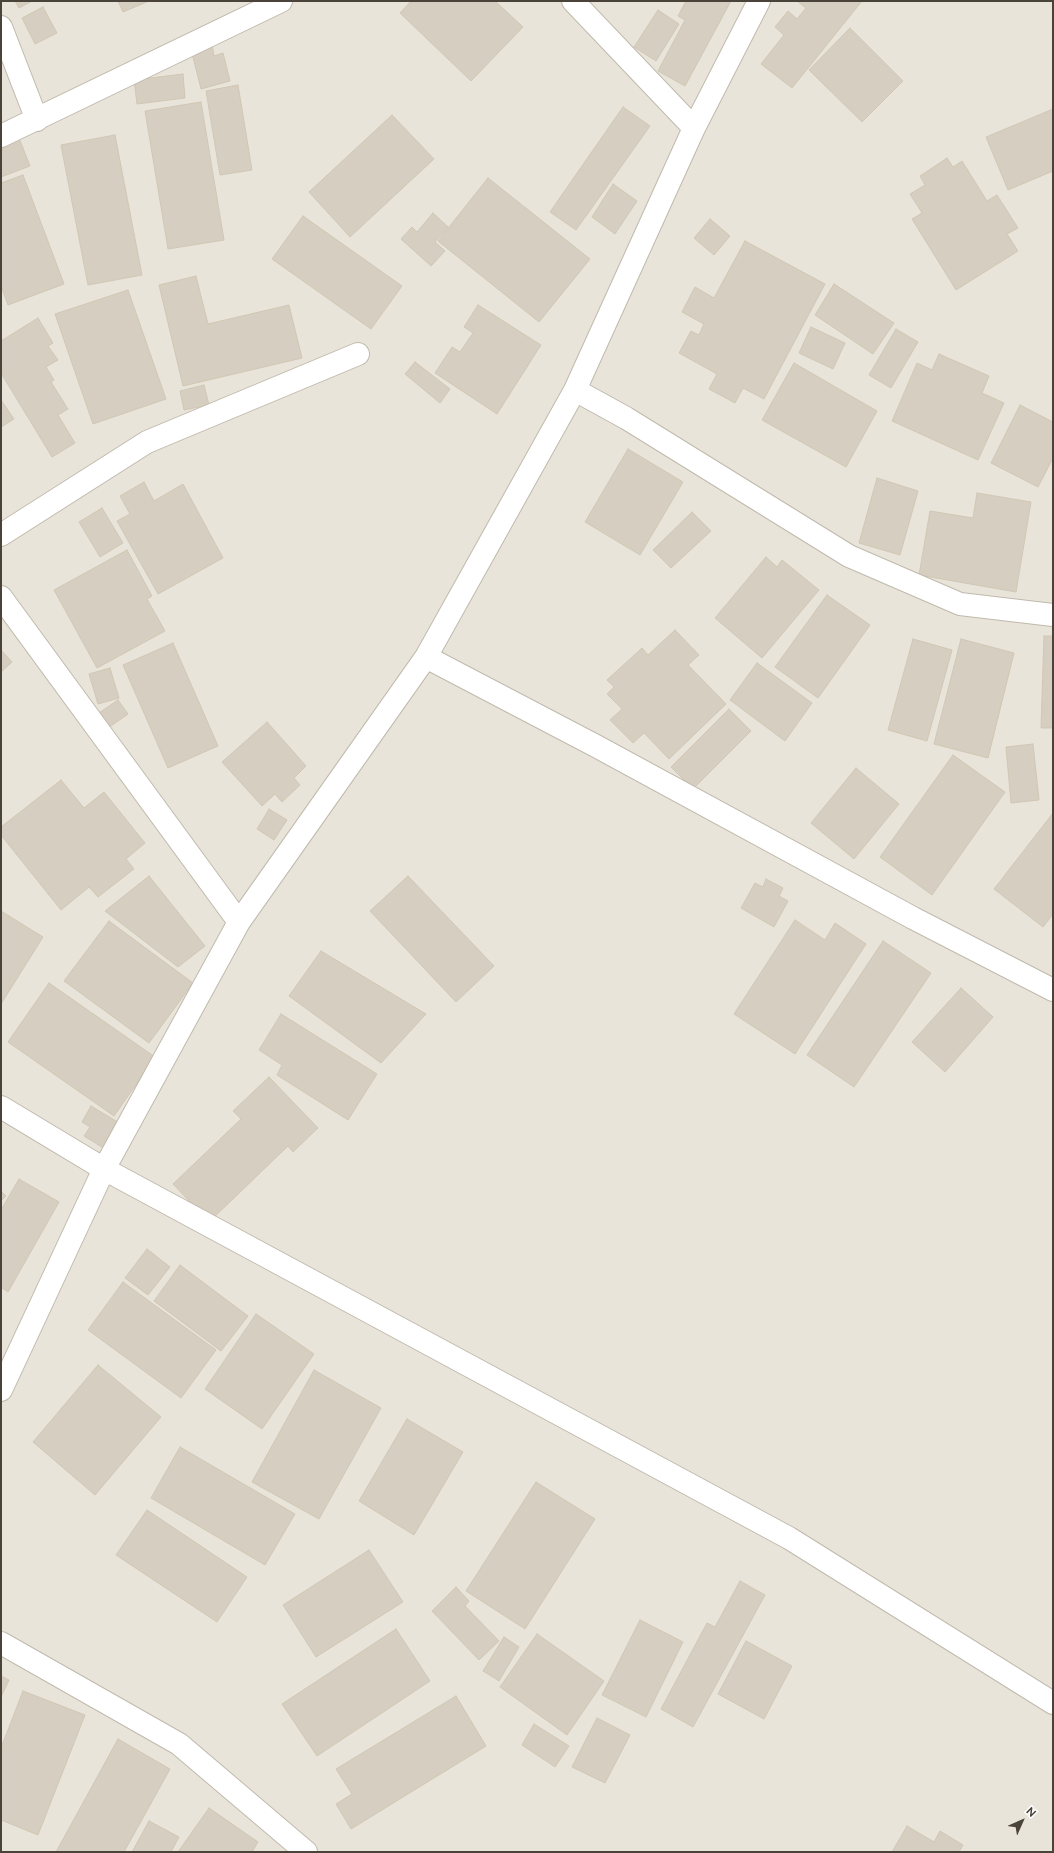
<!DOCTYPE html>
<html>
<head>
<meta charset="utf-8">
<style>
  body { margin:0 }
  #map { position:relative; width:1054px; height:1853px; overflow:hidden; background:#f5f2eb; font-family:Raleway,sans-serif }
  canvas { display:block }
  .frame { position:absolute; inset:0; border:2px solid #494339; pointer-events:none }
  .north { position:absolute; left:1002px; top:1801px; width:40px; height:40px; -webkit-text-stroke:3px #fff; paint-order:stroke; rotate:45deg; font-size:11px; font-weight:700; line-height:16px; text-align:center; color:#494339 }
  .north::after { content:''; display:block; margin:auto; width:14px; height:18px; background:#494339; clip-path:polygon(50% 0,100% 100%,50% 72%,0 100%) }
</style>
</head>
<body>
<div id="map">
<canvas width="1054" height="1853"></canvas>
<div class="frame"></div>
<div class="north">N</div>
</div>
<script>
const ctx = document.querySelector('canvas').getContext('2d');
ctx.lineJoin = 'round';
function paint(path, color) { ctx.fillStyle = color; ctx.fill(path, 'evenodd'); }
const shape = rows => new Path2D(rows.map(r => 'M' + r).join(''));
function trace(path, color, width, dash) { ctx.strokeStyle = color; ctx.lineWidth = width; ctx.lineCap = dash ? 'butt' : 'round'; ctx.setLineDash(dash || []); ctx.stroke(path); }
const residential = shape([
  [1,1,1053,1,1053,1852,1,1852]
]);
const building = shape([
  [15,1,32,1,19,8,15,1],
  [118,1,149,1,123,12,118,1],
  [411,1,495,1,523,27,471,81,400,13,411,1],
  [686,1,731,1,685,86,658,71,685,20,678,16,686,1],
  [797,1,862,1,792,88,761,64,784,35,775,27,788,11,797,19,806,8,797,1],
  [43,7,57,33,35,44,22,18,43,7],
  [658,10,679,24,656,61,634,47,658,10],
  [850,28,903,81,862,122,809,70,850,28],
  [212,44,214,56,223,53,230,81,201,89,191,49,212,44],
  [183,74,185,98,137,104,134,80,183,74],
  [238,85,252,170,220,175,206,91,238,85],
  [201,102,224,240,168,249,145,111,201,102],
  [623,107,650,126,576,230,550,212,623,107],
  [1053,109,1053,171,1008,190,986,137,1053,109],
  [392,115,434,159,350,237,309,192,392,115],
  [115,135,142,275,88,285,61,145,115,135],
  [19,138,30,166,1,177,1,145,19,138],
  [947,158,953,167,962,161,987,201,997,195,1018,228,1007,234,1018,251,956,290,912,219,922,213,910,194,925,185,920,176,947,158],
  [23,175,64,284,8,305,1,286,1,183,23,175],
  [488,178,590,259,539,322,438,241,488,178],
  [613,184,637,201,615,234,592,217,613,184],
  [433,213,448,227,435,242,445,251,431,266,401,239,412,227,417,232,433,213],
  [303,216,402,286,371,329,272,259,303,216],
  [710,219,730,236,714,255,694,238,710,219],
  [745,241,825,284,764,399,743,388,735,403,709,389,717,374,679,353,691,331,699,335,704,324,682,312,695,287,714,298,745,241],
  [196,276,208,324,289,305,302,358,183,386,159,285,196,276],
  [834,284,894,323,873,354,815,315,834,284],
  [128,290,166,399,93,424,55,314,128,290],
  [478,305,541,345,497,414,435,373,452,347,460,352,473,333,464,327,478,305],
  [38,318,53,343,48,346,58,360,46,367,54,380,51,382,68,409,58,415,75,443,52,457,1,373,1,341,38,318],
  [811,327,845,343,833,369,799,353,811,327],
  [896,329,918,342,891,388,869,375,896,329],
  [939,354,989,376,982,393,1004,403,978,460,892,421,917,363,932,370,939,354],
  [415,362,450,389,440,403,405,374,415,362],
  [794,363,877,411,846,467,762,420,794,363],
  [204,385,209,405,184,410,180,391,204,385],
  [1,400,14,419,1,427,1,400],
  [1020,405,1053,422,1053,458,1038,487,991,463,1020,405],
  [628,449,683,482,640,555,585,522,628,449],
  [877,478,918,491,900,555,859,543,877,478],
  [144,482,154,501,183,484,223,558,158,594,117,521,130,514,120,496,144,482],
  [977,493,1031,502,1016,592,919,575,930,511,973,518,977,493],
  [102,508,123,543,100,557,79,522,102,508],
  [692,512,711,531,671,568,653,550,692,512],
  [127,550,152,596,147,599,165,631,97,668,54,590,127,550],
  [766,557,777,567,782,560,819,590,762,658,715,618,766,557],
  [827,595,870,625,818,698,775,667,827,595],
  [675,630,699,655,688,665,726,704,669,759,644,733,633,743,610,720,622,709,607,694,614,687,607,680,642,648,648,655,675,630],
  [1044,636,1053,636,1053,728,1041,728,1044,636],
  [913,639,952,650,927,741,888,730,913,639],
  [961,639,1014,653,988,758,934,744,961,639],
  [173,643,218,746,168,768,123,665,173,643],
  [1,650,12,662,1,672,1,650],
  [757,663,812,703,785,741,730,700,757,663],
  [110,668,119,698,98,704,89,674,110,668],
  [118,700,128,714,108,728,99,713,118,700],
  [729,709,751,731,693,789,671,767,729,709],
  [267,722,306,766,294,778,300,785,282,802,275,794,262,806,222,762,267,722],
  [1033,744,1039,800,1011,803,1006,747,1033,744],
  [953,755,1005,792,932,895,880,857,953,755],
  [856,768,899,804,854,859,811,823,856,768],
  [61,780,84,808,104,792,145,843,126,859,134,869,98,897,89,887,61,910,1,835,1,827,61,780],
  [269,809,287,820,274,840,257,829,269,809],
  [1053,813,1053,914,1043,927,994,889,1053,813],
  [149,876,205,946,178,967,105,911,149,876],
  [408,876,494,966,456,1002,370,911,408,876],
  [766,879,783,888,779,896,788,901,774,927,741,908,755,883,763,887,766,879],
  [1,911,43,937,1,1004,1,911],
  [795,920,825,940,835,923,866,944,795,1054,734,1014,795,920],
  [109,921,193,983,149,1043,64,981,109,921],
  [883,941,931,973,854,1087,807,1055,883,941],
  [321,951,426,1014,381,1063,289,996,321,951],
  [49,983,155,1057,114,1116,8,1042,49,983],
  [961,988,993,1017,945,1072,912,1042,961,988],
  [281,1014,377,1074,348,1120,277,1075,282,1065,259,1050,281,1014],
  [269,1077,318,1128,293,1152,288,1146,209,1222,173,1184,241,1119,233,1111,269,1077],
  [91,1106,121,1124,105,1149,84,1136,90,1127,82,1122,91,1106],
  [19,1179,59,1202,8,1292,1,1287,1,1210,19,1179],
  [1,1191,6,1196,1,1201,1,1191],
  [147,1249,170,1267,148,1295,125,1278,147,1249],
  [180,1265,248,1316,221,1351,154,1301,180,1265],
  [123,1282,216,1350,181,1398,88,1330,123,1282],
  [256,1314,314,1354,262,1429,205,1389,256,1314],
  [98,1365,161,1417,95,1495,33,1442,98,1365],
  [314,1370,381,1408,319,1519,252,1482,314,1370],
  [407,1419,463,1452,414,1535,359,1501,407,1419],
  [180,1447,295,1514,265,1565,151,1498,180,1447],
  [536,1482,595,1519,525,1629,466,1591,536,1482],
  [147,1510,247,1577,217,1622,116,1555,147,1510],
  [369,1550,403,1602,316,1657,283,1605,369,1550],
  [740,1581,765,1595,693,1727,661,1709,707,1623,715,1627,740,1581],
  [456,1587,469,1601,465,1606,499,1641,479,1660,432,1611,456,1587],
  [640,1620,683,1642,646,1717,602,1695,640,1620],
  [396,1629,430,1681,317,1756,282,1704,396,1629],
  [537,1634,604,1681,567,1735,500,1687,537,1634],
  [504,1637,519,1647,499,1681,483,1671,504,1637],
  [746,1641,792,1666,764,1719,718,1694,746,1641],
  [1,1676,9,1680,1,1697,1,1676],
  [23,1691,85,1715,38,1835,1,1820,1,1748,23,1691],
  [456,1696,486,1746,351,1829,336,1804,352,1794,336,1769,456,1696],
  [597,1718,630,1735,605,1783,572,1767,597,1718],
  [534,1724,569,1746,555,1767,522,1745,534,1724],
  [118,1739,170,1769,124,1852,56,1852,118,1739],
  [209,1808,258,1842,252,1852,178,1852,209,1808],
  [149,1821,179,1837,171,1852,132,1852,149,1821],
  [907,1826,934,1842,940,1831,963,1845,959,1852,892,1852,907,1826]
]);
const minor = shape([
  [573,1,694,128],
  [1,27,37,120],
  [1,136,281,1],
  [575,390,626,418,849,556,960,604,1053,615],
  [1,535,147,442,358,354],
  [1,597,239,922],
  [426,657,596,746,913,918,1053,990],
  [1,1107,104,1169,789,1538,1053,1703],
  [1,1390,104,1169,239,922,426,657,575,390,694,128,759,1],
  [1,1643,179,1744,306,1852]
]);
paint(residential, '#e9e4d9');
paint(building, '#d6cec0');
trace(building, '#d1c7b4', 1);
trace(minor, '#c0baad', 24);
trace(minor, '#fff', 22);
</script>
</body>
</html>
